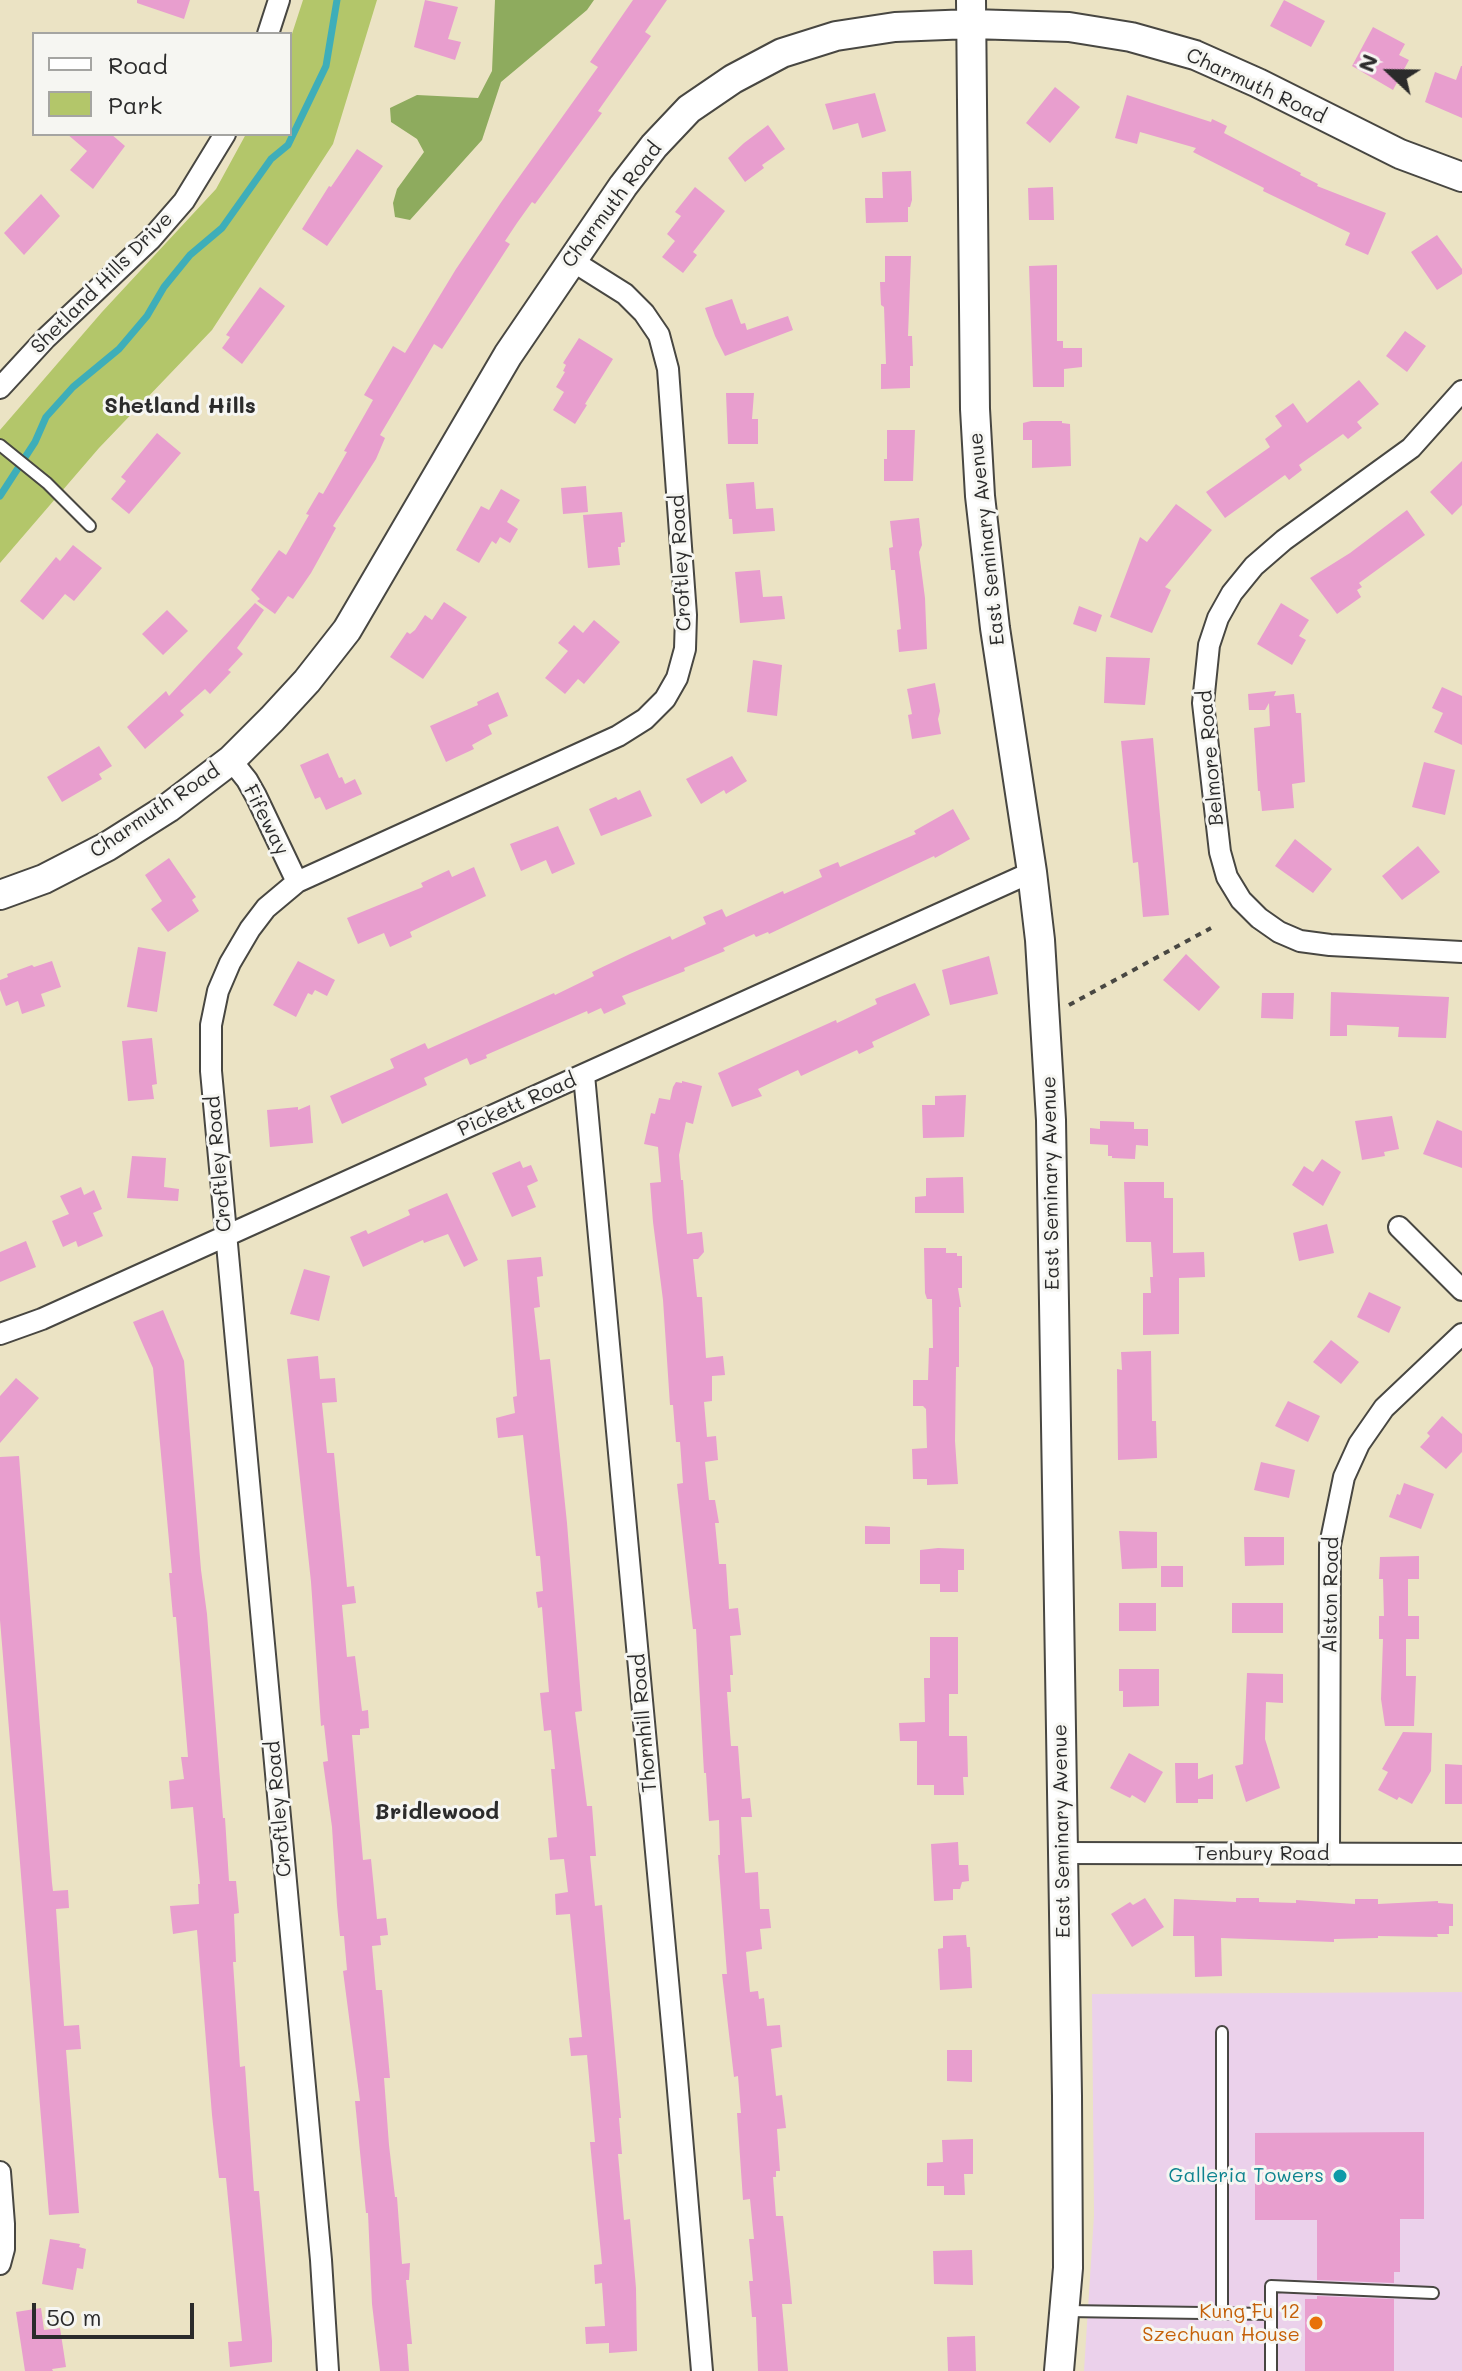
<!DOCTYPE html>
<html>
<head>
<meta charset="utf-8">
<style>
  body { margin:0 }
  #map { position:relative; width:1462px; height:2371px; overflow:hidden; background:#ebe3c4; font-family:Mali,sans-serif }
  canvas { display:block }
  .legend { position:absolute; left:32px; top:32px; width:260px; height:104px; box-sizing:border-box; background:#f6f6f2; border:2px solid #a5a5a2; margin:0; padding:10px 14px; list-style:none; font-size:24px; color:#2b2b2b }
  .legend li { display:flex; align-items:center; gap:16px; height:40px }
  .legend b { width:40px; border:2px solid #a5a5a2 }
  .north { position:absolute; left:1350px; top:32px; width:80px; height:80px; -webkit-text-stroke:6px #f6f6f2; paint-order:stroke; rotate:292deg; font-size:22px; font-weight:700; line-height:32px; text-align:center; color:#2b2b2b }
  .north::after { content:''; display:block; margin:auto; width:28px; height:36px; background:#2b2b2b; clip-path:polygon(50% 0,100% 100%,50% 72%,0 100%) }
  .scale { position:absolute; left:32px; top:2303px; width:162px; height:36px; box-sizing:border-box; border:4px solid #2b2b2b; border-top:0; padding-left:10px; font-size:24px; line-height:28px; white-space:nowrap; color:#2b2b2b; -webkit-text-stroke:6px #f6f6f2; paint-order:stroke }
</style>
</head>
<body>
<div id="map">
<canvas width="1462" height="2371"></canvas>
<ul class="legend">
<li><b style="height:10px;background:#fff"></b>Road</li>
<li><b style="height:22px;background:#b3c66a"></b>Park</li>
</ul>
<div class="north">N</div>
<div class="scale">50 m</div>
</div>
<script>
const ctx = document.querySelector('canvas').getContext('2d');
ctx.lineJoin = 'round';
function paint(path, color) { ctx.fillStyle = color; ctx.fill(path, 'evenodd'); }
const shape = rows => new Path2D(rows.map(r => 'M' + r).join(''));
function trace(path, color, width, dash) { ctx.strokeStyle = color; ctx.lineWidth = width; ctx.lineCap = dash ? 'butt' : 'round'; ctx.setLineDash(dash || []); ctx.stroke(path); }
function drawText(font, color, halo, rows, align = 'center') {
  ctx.font = font + ' Mali,sans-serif'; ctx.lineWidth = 6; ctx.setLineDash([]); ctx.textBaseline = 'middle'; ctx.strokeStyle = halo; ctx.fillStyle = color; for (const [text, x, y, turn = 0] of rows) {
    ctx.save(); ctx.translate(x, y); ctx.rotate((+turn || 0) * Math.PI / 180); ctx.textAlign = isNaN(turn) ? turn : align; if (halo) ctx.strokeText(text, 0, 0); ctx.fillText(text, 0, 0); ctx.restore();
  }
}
const built = shape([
  [1462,1992,1462,2371,1084,2371,1094,2215,1092,1994]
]);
const green = shape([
  [303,0,377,0,333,144,212,330,99,448,0,563,0,430,102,312,216,189,246,134,290,134,290,40]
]);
const forest = shape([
  [495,0,594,0,587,10,501,82,482,140,410,220,395,217,393,203,397,189,424,152,417,139,391,122,390,108,417,95,478,98,492,71]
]);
const stream = shape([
  [0,496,35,442,46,417,73,387,119,349,147,316,164,287,190,255,222,228,271,159,288,145,326,66,337,0]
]);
const building = shape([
  [137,0,190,0,184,19,137,3],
  [425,0,458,7,448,39,461,42,455,60,414,47],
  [633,0,667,0,645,32,651,36,598,111,602,113,535,204,532,202,517,223,505,241,510,244,442,349,434,344,380,435,385,438,376,459,333,526,336,528,311,573,293,599,288,596,275,614,257,601,260,599,251,590,279,550,286,555,309,515,306,514,319,492,323,494,347,452,344,451,373,400,364,395,393,346,405,353,456,269,502,201,598,67,590,62],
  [1284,0,1325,21,1311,47,1270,26],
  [1373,27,1405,44,1399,55,1409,60,1393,90,1352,66],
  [1461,66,1462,66,1462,118,1425,102,1435,72,1456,80],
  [1055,87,1080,107,1050,143,1026,123],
  [875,93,886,131,862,138,858,123,833,130,825,104],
  [1127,95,1211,122,1212,119,1227,126,1224,133,1301,173,1300,175,1318,184,1317,186,1386,213,1368,255,1345,245,1350,233,1263,191,1264,188,1193,152,1196,148,1140,132,1137,144,1115,138],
  [768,125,785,149,762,165,764,168,745,182,728,158,744,143],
  [67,134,111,134,125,146,93,189,70,170,87,151],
  [357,149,383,166,327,246,302,229,329,186,331,187],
  [911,171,912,200,910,207,908,207,908,222,866,223,865,198,883,198,882,172],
  [695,187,725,211,693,252,697,255,683,273,662,257,675,241,667,234,681,216,675,212],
  [1053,187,1054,220,1029,220,1028,188],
  [41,194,60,216,24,255,4,233],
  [1437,235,1462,269,1462,274,1437,290,1411,252],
  [885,256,911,256,908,336,912,336,913,366,910,366,910,388,881,389,881,364,886,364,884,307,881,305,880,282,885,282],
  [1057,265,1057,341,1063,341,1063,348,1082,348,1082,367,1064,369,1064,387,1033,387,1029,266],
  [260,287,285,306,242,364,222,348,230,337,226,335],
  [732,299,741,324,745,323,747,330,788,316,793,330,725,356,715,336,705,308],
  [1405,331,1426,346,1407,372,1386,356],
  [579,338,613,359,585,404,587,405,575,424,553,410,564,392,556,387,565,372,563,371,566,365,563,363],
  [1359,380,1379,404,1357,422,1362,428,1348,439,1343,434,1299,465,1302,470,1289,480,1285,475,1225,518,1206,492,1270,447,1265,439,1282,426,1275,416,1293,403,1307,423],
  [726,393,754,393,752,419,758,419,758,444,728,444],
  [1031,421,1062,421,1062,423,1070,424,1071,466,1032,468,1032,440,1023,440,1023,423],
  [887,430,915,430,913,481,884,481,884,459,887,459],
  [157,433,181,453,129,514,111,499,126,481,121,477],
  [1462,461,1462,505,1452,515,1430,492],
  [754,482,756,509,773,508,775,531,733,534,732,519,729,519,726,484],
  [586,486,588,512,563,514,561,488],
  [501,489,520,500,507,522,518,529,510,543,500,537,496,544,492,541,479,563,456,550,481,506,489,510],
  [1176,504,1212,530,1165,587,1171,590,1152,633,1110,617,1140,537,1147,542],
  [1407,510,1425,535,1359,583,1362,587,1357,590,1361,597,1337,614,1310,578,1350,553],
  [622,512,625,542,621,543,621,547,618,547,620,565,588,568,583,515],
  [919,518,922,545,919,552,925,598,927,649,899,652,897,630,901,629,895,570,891,570,889,548,893,547,890,521],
  [73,545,102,568,74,601,65,594,43,620,20,601,56,557,60,561],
  [760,570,763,597,782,596,785,619,740,623,735,572],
  [444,602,467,617,423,679,390,657,407,632,410,634,415,630,425,615,432,620],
  [255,603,264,610,237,648,243,654,228,670,231,672,210,694,205,689,180,711,184,715,145,749,127,727,166,691,169,696],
  [1281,603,1309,620,1299,636,1306,640,1292,665,1257,644],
  [1079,606,1102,615,1096,632,1073,624],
  [167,610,188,631,163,655,142,634],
  [594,620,620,642,584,684,578,679,565,694,545,678,568,651,558,643,574,625,583,633],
  [1106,657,1150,658,1145,705,1104,703],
  [753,660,782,665,777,716,747,712],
  [935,683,940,711,938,719,941,734,912,739,908,715,912,714,907,689],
  [1442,687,1462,696,1462,745,1434,732,1443,713,1432,708],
  [1276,691,1274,696,1294,694,1296,713,1301,713,1305,782,1292,784,1294,808,1262,811,1260,791,1258,791,1254,728,1270,726,1269,703,1265,710,1249,710,1248,694],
  [498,692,508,716,488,725,492,734,472,745,474,749,446,762,430,726,478,705,477,702],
  [1153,738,1169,915,1143,917,1138,862,1133,863,1121,741],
  [99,746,112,766,99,774,102,779,62,802,47,777],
  [328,753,339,778,342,777,345,784,355,779,362,794,326,810,320,797,315,799,300,765],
  [732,756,747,781,726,794,724,790,701,804,686,779],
  [1424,762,1455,770,1445,815,1412,807],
  [640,790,652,816,601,836,589,809,616,797,618,800],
  [953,809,970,839,935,858,934,856,769,934,768,932,756,937,754,934,723,948,725,951,684,968,685,971,622,996,626,1004,604,1014,601,1008,588,1014,587,1011,486,1055,487,1058,470,1065,467,1058,424,1078,427,1085,342,1124,330,1096,394,1068,390,1059,425,1043,428,1049,554,993,555,995,594,976,592,972,630,954,670,936,672,940,706,924,703,917,722,909,726,917,783,891,784,894,822,877,819,870,838,862,840,867,916,834,914,831],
  [558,826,575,864,552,874,546,860,521,871,510,844],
  [1295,839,1332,869,1313,893,1275,866],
  [1418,846,1440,872,1402,900,1382,876],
  [169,858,196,897,192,900,199,911,168,932,151,909,162,901,145,875],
  [474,867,486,896,410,932,412,937,390,947,384,933,358,944,347,918,423,887,421,883,449,870,452,877],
  [138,947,166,952,157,1012,127,1007],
  [1186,954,1220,987,1199,1011,1163,980],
  [989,956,998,994,950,1005,942,970],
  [52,961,61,987,41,994,45,1006,22,1014,18,1001,6,1006,0,990,0,980,8,977,7,974,32,965,34,967],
  [298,961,335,980,327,996,315,990,312,995,308,993,296,1017,273,1005],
  [915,983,930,1015,872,1042,874,1047,859,1054,857,1050,801,1076,798,1070,758,1089,762,1096,732,1107,718,1073,836,1020,837,1023,877,1004,875,999],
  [1331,992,1449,997,1446,1038,1398,1037,1399,1027,1347,1025,1347,1036,1330,1036],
  [1262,993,1294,993,1293,1019,1261,1018],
  [152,1038,157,1084,152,1085,154,1099,128,1101,122,1041],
  [682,1081,702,1086,693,1124,686,1122,679,1155,681,1180,683,1180,687,1234,702,1232,704,1252,698,1259,693,1259,697,1297,702,1297,706,1358,723,1356,725,1375,712,1376,712,1401,704,1402,707,1437,716,1436,718,1460,705,1462,709,1500,715,1500,719,1523,715,1523,719,1564,726,1564,729,1609,738,1608,741,1635,730,1636,733,1675,730,1675,731,1692,727,1692,731,1746,738,1746,742,1799,750,1798,752,1817,741,1817,745,1873,758,1872,760,1909,769,1909,771,1928,760,1929,762,1949,746,1952,750,1992,758,1991,759,1999,764,1998,767,2026,780,2025,782,2047,771,2049,776,2096,782,2095,786,2128,777,2129,780,2171,776,2171,776,2177,773,2177,776,2216,783,2216,790,2281,792,2304,782,2304,788,2371,758,2371,756,2317,752,2317,749,2281,753,2281,749,2239,754,2239,750,2199,743,2200,737,2113,741,2113,738,2076,734,2077,722,1974,727,1974,718,1855,720,1855,719,1820,709,1821,706,1773,704,1773,696,1629,693,1629,677,1484,683,1483,680,1442,676,1442,673,1405,670,1405,663,1300,653,1222,650,1183,661,1182,658,1147,644,1144,651,1113,655,1114,659,1098,670,1100,673,1087,676,1082,682,1083],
  [966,1095,964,1137,923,1138,922,1105,935,1105,935,1096],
  [310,1105,313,1143,270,1147,267,1110,298,1107,298,1110],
  [1392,1116,1399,1149,1384,1152,1385,1156,1362,1160,1355,1121],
  [1437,1120,1462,1131,1462,1168,1423,1154],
  [1100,1121,1134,1122,1134,1129,1148,1129,1148,1146,1136,1145,1135,1159,1112,1158,1112,1156,1108,1156,1108,1145,1090,1144,1090,1128,1100,1129],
  [132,1156,166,1158,164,1187,179,1189,178,1201,127,1198],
  [1322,1159,1341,1172,1323,1206,1292,1185,1304,1166,1313,1172],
  [520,1161,523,1168,531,1165,538,1181,527,1186,536,1207,512,1217,492,1173],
  [963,1177,964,1213,915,1213,915,1197,926,1196,926,1178],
  [1124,1182,1164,1182,1164,1198,1173,1198,1173,1253,1204,1252,1205,1277,1179,1278,1179,1334,1143,1335,1143,1293,1151,1293,1150,1277,1153,1277,1151,1242,1126,1242],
  [81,1187,84,1195,94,1190,102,1209,93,1213,103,1236,78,1247,76,1241,63,1247,52,1221,69,1214,60,1196],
  [447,1193,478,1260,464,1267,448,1234,424,1243,423,1240,363,1267,350,1237,366,1230,368,1234,410,1215,408,1210],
  [1327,1224,1334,1253,1299,1261,1293,1233],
  [26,1241,36,1267,0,1282,0,1252],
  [924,1248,946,1248,946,1253,957,1253,957,1256,962,1256,962,1288,958,1288,961,1307,959,1307,959,1367,956,1367,955,1441,958,1484,927,1485,927,1479,913,1479,912,1449,927,1448,926,1409,923,1406,913,1406,913,1380,928,1380,929,1348,933,1348,932,1299,927,1299,925,1293],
  [541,1257,543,1276,537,1277,540,1307,534,1308,540,1360,550,1359,567,1523,582,1711,575,1712,587,1806,592,1806,596,1856,590,1856,595,1906,602,1905,621,2118,619,2118,622,2154,618,2154,624,2220,630,2219,636,2288,637,2351,609,2353,609,2343,586,2344,585,2327,605,2326,602,2283,595,2284,594,2265,602,2264,590,2142,595,2142,587,2055,571,2056,569,2038,582,2037,570,1914,556,1915,555,1894,568,1892,564,1859,550,1860,548,1838,557,1837,551,1769,555,1769,551,1730,544,1731,540,1693,549,1692,542,1607,538,1608,536,1592,543,1591,540,1556,536,1556,523,1435,498,1438,496,1418,515,1413,513,1397,517,1396,507,1260],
  [304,1269,330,1276,319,1321,290,1314],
  [1369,1292,1401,1307,1389,1333,1357,1317],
  [163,1310,184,1361,201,1570,207,1614,223,1818,225,1818,229,1881,236,1881,239,1913,234,1914,236,1962,233,1962,240,2067,245,2066,254,2191,259,2191,272,2341,272,2362,230,2367,228,2342,242,2341,226,2178,219,2178,212,2115,197,1930,173,1934,170,1906,199,1904,198,1884,200,1884,193,1807,171,1809,169,1781,184,1779,181,1757,188,1757,176,1617,173,1617,169,1573,172,1573,153,1368,133,1322],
  [1331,1340,1359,1362,1341,1384,1313,1362],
  [1151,1351,1152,1421,1156,1421,1157,1458,1118,1460,1117,1369,1122,1370,1121,1352],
  [318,1356,320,1379,335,1378,337,1402,322,1403,327,1453,334,1453,347,1587,354,1586,356,1603,342,1605,347,1657,355,1656,362,1711,368,1710,369,1728,360,1729,360,1735,352,1735,363,1860,371,1859,377,1919,386,1918,388,1935,380,1936,381,1945,372,1946,376,1990,382,1990,390,2078,384,2078,389,2145,395,2197,397,2197,402,2264,410,2263,409,2280,406,2280,412,2344,407,2344,409,2371,380,2371,372,2304,368,2213,366,2213,355,2101,360,2101,343,1971,347,1970,344,1936,340,1936,337,1905,332,1827,323,1762,328,1761,324,1725,321,1726,311,1582,287,1359],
  [16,1378,39,1398,0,1443,0,1396],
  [1288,1401,1320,1416,1308,1442,1275,1426],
  [1442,1416,1462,1434,1462,1452,1446,1469,1420,1447,1430,1436,1427,1433],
  [19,1456,52,1883,53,1891,68,1890,69,1908,56,1909,64,2026,79,2025,81,2049,66,2050,79,2213,49,2215,0,1620,0,1457],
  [1261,1462,1295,1470,1289,1498,1254,1490],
  [1404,1483,1434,1494,1421,1529,1389,1517,1397,1494,1400,1495],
  [865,1526,890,1527,890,1544,865,1544],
  [1119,1531,1157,1532,1157,1568,1122,1569],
  [1244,1537,1284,1537,1284,1565,1245,1566],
  [938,1548,964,1549,964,1570,958,1570,958,1592,940,1592,940,1584,920,1584,920,1550],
  [1419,1556,1419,1579,1408,1579,1408,1616,1419,1616,1419,1639,1406,1639,1406,1676,1416,1676,1414,1726,1385,1726,1381,1699,1383,1639,1379,1639,1379,1616,1384,1616,1383,1579,1379,1579,1380,1557],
  [1161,1566,1183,1566,1183,1587,1161,1587],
  [1119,1603,1156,1603,1156,1631,1119,1631],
  [1232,1603,1283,1603,1283,1633,1232,1633],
  [930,1637,958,1637,958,1694,949,1694,949,1736,967,1736,968,1777,963,1777,964,1795,934,1795,934,1785,917,1785,917,1741,900,1741,899,1723,925,1722,924,1678,930,1678],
  [1119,1669,1159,1669,1159,1706,1123,1707,1123,1691,1119,1691],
  [1247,1673,1283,1674,1283,1703,1266,1702,1265,1739,1280,1788,1246,1802,1235,1766,1243,1764],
  [1403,1732,1432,1733,1431,1771,1412,1804,1399,1797,1397,1800,1378,1790,1388,1772,1382,1769],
  [1129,1753,1163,1772,1145,1803,1132,1795,1130,1798,1110,1788],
  [1175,1763,1198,1763,1198,1779,1213,1774,1213,1799,1198,1799,1198,1803,1176,1803],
  [1445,1764,1462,1765,1462,1804,1445,1804],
  [958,1842,959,1865,968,1865,969,1881,962,1882,960,1889,953,1889,953,1900,934,1901,931,1844],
  [1145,1898,1164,1927,1132,1947,1111,1914,1130,1902,1133,1905],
  [1236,1898,1259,1898,1259,1902,1296,1903,1296,1900,1355,1904,1355,1899,1378,1899,1378,1904,1438,1901,1438,1903,1453,1904,1453,1926,1449,1926,1449,1934,1437,1934,1438,1937,1378,1936,1378,1938,1334,1939,1334,1942,1221,1938,1222,1976,1195,1977,1194,1936,1173,1936,1174,1899,1236,1902],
  [966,1935,967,1947,970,1947,972,1988,940,1990,938,1949,943,1948,943,1936],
  [947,2050,972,2050,972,2082,947,2081],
  [1424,2132,1424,2219,1400,2219,1400,2272,1394,2272,1394,2283,1317,2280,1317,2220,1255,2220,1255,2133],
  [973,2139,973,2174,964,2174,965,2195,944,2195,944,2186,927,2186,927,2163,943,2162,942,2140],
  [50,2239,80,2244,79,2247,86,2249,83,2269,77,2268,73,2290,42,2284],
  [972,2250,973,2285,934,2284,933,2251],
  [1317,2296,1394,2299,1394,2371,1305,2371,1305,2299,1317,2299],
  [41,2308,44,2330,60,2328,66,2367,52,2369,53,2371,25,2371,16,2312],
  [975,2336,976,2371,948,2371,947,2337]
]);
const path = shape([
  [1069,1005,1211,928]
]);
const lane = shape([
  [0,445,47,483,90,526],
  [1222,2032,1222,2313],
  [1066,2311,1271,2314],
  [1271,2371,1271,2286,1433,2293]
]);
const street = shape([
  [268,34,279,0],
  [0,388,46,338,151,239,184,201,225,134],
  [1462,391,1411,448,1284,540,1254,566,1232,593,1218,618,1209,645,1203,703,1220,852,1227,877,1241,900,1259,918,1279,932,1300,941,1330,945,1462,952],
  [231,760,247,780,256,796,297,882],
  [584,1075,676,2067,702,2371],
  [1399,1227,1462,1290],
  [0,1334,42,1319,1032,872],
  [1062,1853,1462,1854],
  [1329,1854,1330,1545,1344,1477,1359,1444,1384,1408,1462,1334],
  [0,2172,4,2224,4,2249,0,2264],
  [328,2371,321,2260,211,1071,211,1025,218,991,230,963,250,929,266,908,297,882,618,736,645,719,665,699,677,678,685,649,686,615,668,369,659,335,644,313,625,294,571,260]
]);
const secondary = shape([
  [971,0,975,409,980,496,995,628,1032,872,1040,940,1051,1120,1067,2096,1068,2268,1059,2371],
  [0,895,44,879,108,846,168,808,231,760,272,719,307,681,347,630,508,355,623,186,654,146,689,109,733,79,782,53,836,36,895,27,971,24,1069,27,1131,37,1195,55,1258,83,1400,154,1462,177]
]);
const markers = [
  [1340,2176,8,"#0f9aa8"],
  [1316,2323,8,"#e8710a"]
];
const streetNames = [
  ["Charmuth Road",1256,86,25],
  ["Charmuth Road",612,205,-53],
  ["Shetland Hills Drive",102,283,-45],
  ["East Seminary Avenue",987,539,-96],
  ["Croftley Road",681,563,-93],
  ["Belmore Road",1211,758,-95],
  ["Charmuth Road",155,811,-34],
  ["Fifeway",266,820,63],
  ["Pickett Road",517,1105,-24],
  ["Croftley Road",219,1164,-95],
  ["East Seminary Avenue",1051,1183,-91],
  ["Alston Road",1331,1595,-89],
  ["Thornhill Road",644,1723,-95],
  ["Croftley Road",279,1809,-95],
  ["East Seminary Avenue",1062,1831,-91],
  ["Tenbury Road",1262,1854]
];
const cultureNames = [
  ["Galleria Towers",1324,2176]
];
const foodNames = [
  ["Kung Fu 12",1300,2312],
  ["Szechuan House",1300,2335]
];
const neighbourhoodNames = [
  ["Shetland Hills",180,406],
  ["Bridlewood",437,1812]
];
paint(built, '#ebd1eb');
paint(green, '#b3c66a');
paint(forest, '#8eab5e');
trace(stream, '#3eaeb9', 7);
paint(building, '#e89ece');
trace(lane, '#484742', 14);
trace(street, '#484742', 24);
trace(secondary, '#484742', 32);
trace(path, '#484742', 4, [6, 6]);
trace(lane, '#fff', 10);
trace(street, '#fff', 20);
trace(secondary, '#fff', 28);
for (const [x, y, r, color] of markers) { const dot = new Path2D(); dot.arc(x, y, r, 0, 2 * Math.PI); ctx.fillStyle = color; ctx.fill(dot); trace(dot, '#f6f6f2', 3); }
drawText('20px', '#2b2b2b', '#f6f6f2', streetNames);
drawText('20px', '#0d838f', '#f6f6f2', cultureNames, 'right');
drawText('20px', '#c56008', '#f6f6f2', foodNames, 'right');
drawText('bold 22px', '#2b2b2b', '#f6f6f2', neighbourhoodNames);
</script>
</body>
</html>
